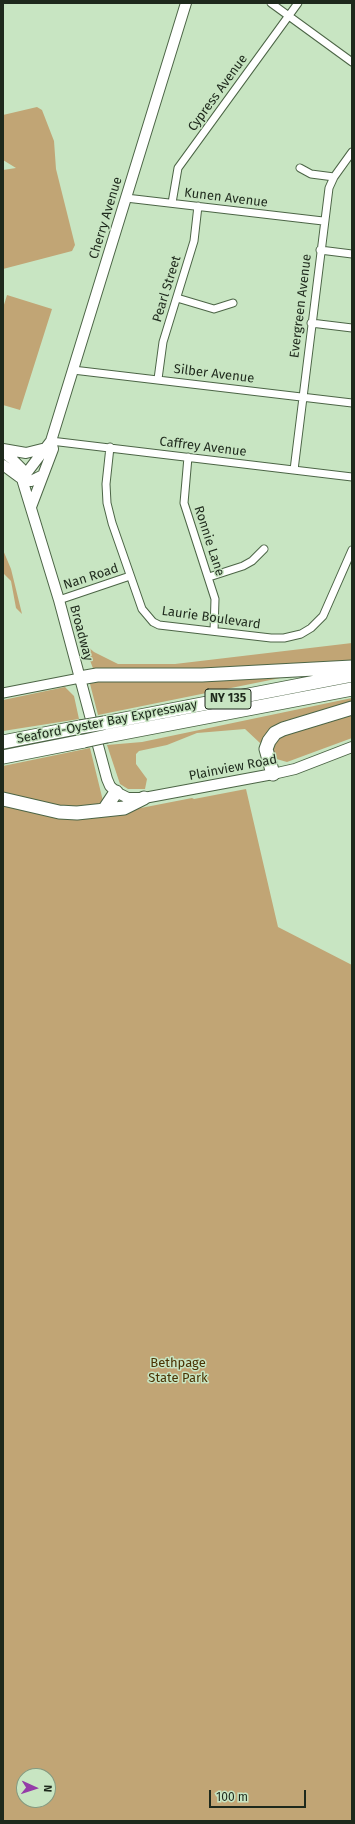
<!DOCTYPE html>
<html>
<head>
<meta charset="utf-8">
<style>
  body { margin:0 }
  #map { position:relative; width:355px; height:1824px; overflow:hidden; background:#c8e5c2; font-family:"Fira Sans",sans-serif }
  canvas { display:block }
  .frame { position:absolute; inset:0; border:4px solid #1e291c; pointer-events:none }
  .north { position:absolute; left:16px; top:1768px; width:40px; height:40px; box-sizing:border-box; background:#c8e5c2; border:1px solid #849a80; border-radius:50%; rotate:93deg; font-size:11px; font-weight:700; line-height:16px; text-align:center; color:#1e291c }
  .north::after { content:''; display:block; margin:auto; width:14px; height:18px; background:#953ca8; clip-path:polygon(50% 0,100% 100%,50% 72%,0 100%) }
  .scale { position:absolute; left:209px; top:1790px; width:97px; height:18px; box-sizing:border-box; border:2px solid #1e291c; border-top:0; padding-left:5px; font-size:12px; line-height:14px; white-space:nowrap; color:#1e291c; -webkit-text-stroke:3px #c8e5c2; paint-order:stroke }
</style>
</head>
<body>
<div id="map">
<canvas width="355" height="1824"></canvas>
<div class="frame"></div>
<div class="north">N</div>
<div class="scale">100 m</div>
</div>
<script>
const ctx = document.querySelector('canvas').getContext('2d');
ctx.lineJoin = 'round';
function paint(path, color) { ctx.fillStyle = color; ctx.fill(path, 'evenodd'); }
const shape = rows => new Path2D(rows.map(r => 'M' + r).join(''));
function trace(path, color, width, dash) { ctx.strokeStyle = color; ctx.lineWidth = width; ctx.lineCap = dash ? 'butt' : 'round'; ctx.setLineDash(dash || []); ctx.stroke(path); }
function drawText(font, color, halo, rows, align = 'center') {
  ctx.font = font + ' "Fira Sans",sans-serif'; ctx.lineWidth = 3; ctx.setLineDash([]); ctx.textBaseline = 'middle'; ctx.strokeStyle = halo; ctx.fillStyle = color; for (const [text, x, y, turn = 0] of rows) {
    ctx.save(); ctx.translate(x, y); ctx.rotate((+turn || 0) * Math.PI / 180); ctx.textAlign = isNaN(turn) ? turn : align; if (halo) ctx.strokeText(text, 0, 0); ctx.fillText(text, 0, 0); ctx.restore();
  }
}
const green = shape([
  [37,107,42,110,54,141,56,169,75,245,72,251,3,269,3,170,16,168,3,160,3,115],
  [7,295,52,309,20,410,3,405,3,308],
  [3,550,11,569,22,614,16,608,11,581,3,573],
  [352,643,352,662,179,670,94,671,88,655,86,645,94,652,118,664,175,664],
  [290,676,98,715,89,680],
  [65,687,74,696,79,719,3,731,3,700],
  [352,698,352,704,260,743,245,729,197,733,167,745,139,751,136,754,136,764,147,779,145,789,128,789,120,784,107,745,142,742],
  [352,715,352,738,287,762,273,758,271,752,273,743,282,736],
  [90,748,103,801,103,807,65,808,3,795,3,766],
  [246,789,278,927,352,965,352,1821,3,1821,3,804,110,814,192,798,194,799],
  [24,1776,48,1776,48,1800,24,1800]
]);
const minor = shape([
  [271,3,352,62],
  [300,168,311,174,334,177],
  [126,198,323,221],
  [172,203,178,168,298,3],
  [320,250,352,254],
  [177,298,214,309,233,303],
  [311,323,352,328],
  [73,370,352,403],
  [158,379,163,342,194,241,198,206],
  [51,441,352,477],
  [110,447,106,484,107,503,112,523,142,609,153,622,159,625,271,638,284,638,301,634,311,628,323,616,352,550],
  [188,457,184,503,215,599,214,631],
  [294,470,329,188,334,177,352,152],
  [209,577,243,566,252,561,264,549],
  [59,600,130,576]
]);
const tertiary = shape([
  [3,693,80,678]
]);
const secondary = shape([
  [3,449,26,453,46,448],
  [3,452,12,459,22,469,22,479,59,600,107,779,110,786,116,792,128,798,144,798,273,774,295,769,352,747],
  [3,465,22,479,31,481,43,475],
  [22,479,51,441,186,3],
  [31,507,53,449,51,441]
]);
const motorway = shape([
  [80,678,97,675,202,675,352,667],
  [104,723,352,675],
  [107,736,352,689],
  [3,742,80,727],
  [3,757,84,741],
  [273,774,266,749,269,741,275,733,283,729,352,708],
  [3,799,59,812,77,813,124,808,144,798],
  [104,810,116,792]
]);
const motorwayBridge = shape([
  [80,727,104,723],
  [84,741,107,736]
]);
const shields = [
  [228,699,46]
];
const shieldNames = [
  ["NY 135",228,699]
];
const streetNames = [
  ["Cypress Avenue",218,93,-54],
  ["Kunen Avenue",226,198,7],
  ["Cherry Avenue",106,218,-73],
  ["Pearl Street",167,289,-73],
  ["Evergreen Avenue",301,306,-83],
  ["Silber Avenue",214,374,7],
  ["Caffrey Avenue",203,447,7],
  ["Ronnie Lane",209,541,72],
  ["Nan Road",91,577,-18],
  ["Laurie Boulevard",211,618,8],
  ["Broadway",81,633,75],
  ["Seaford-Oyster Bay Expressway",107,722,-11],
  ["Plainview Road",233,768,-11]
];
const parkNames = [
  ["Bethpage",178,1363],
  ["State Park",178,1378]
];
paint(green, '#c1a575');
trace(minor, '#4c6546', 9);
trace(tertiary, '#4c6546', 11);
trace(secondary, '#4c6546', 12);
trace(motorway, '#4c6546', 15);
trace(minor, '#fff', 7);
trace(tertiary, '#fff', 9);
trace(secondary, '#fff', 10);
trace(motorway, '#fff', 13);
trace(motorwayBridge, '#4c6546', 15, []);
trace(motorwayBridge, '#fff', 13);
for (const [x, y, w] of shields) { const box = new Path2D(); box.roundRect(x - w / 2, y - 10, w, 20, 3); ctx.fillStyle = '#c8e5c2'; ctx.fill(box); trace(box, '#1e291c', 1); }
drawText('bold 12px', '#1e291c', null, shieldNames);
drawText('13px', '#1e291c', '#c8e5c2', streetNames);
drawText('13px', '#4a3303', '#c8e5c2', parkNames);
</script>
</body>
</html>
